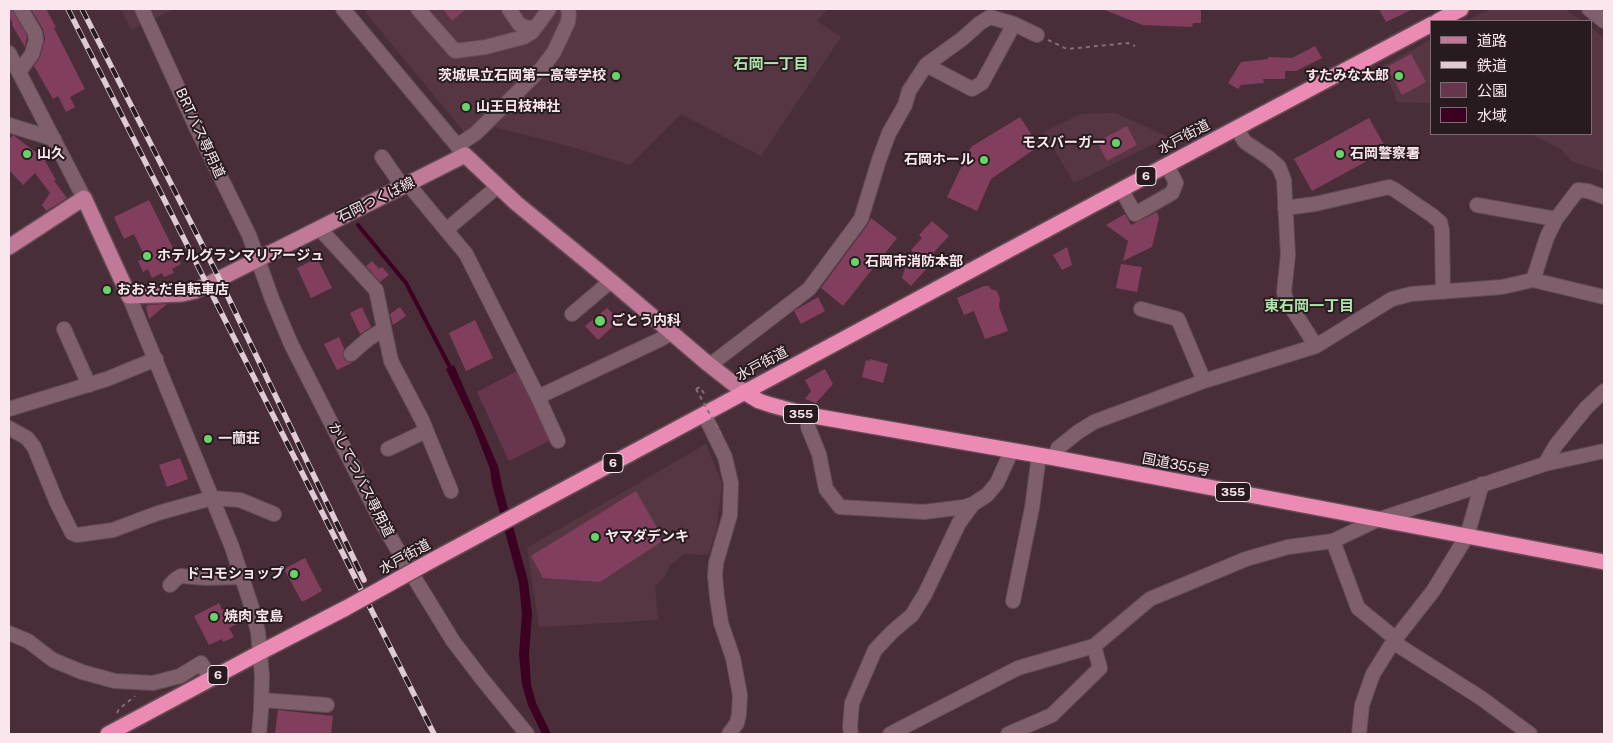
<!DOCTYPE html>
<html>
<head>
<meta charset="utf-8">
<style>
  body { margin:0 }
  #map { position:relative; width:1613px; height:743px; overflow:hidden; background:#492e39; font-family:"Public Sans","Noto Sans JP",sans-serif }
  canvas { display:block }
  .frame { position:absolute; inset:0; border:10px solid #fae7ee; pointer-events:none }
  .legend { position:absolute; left:1430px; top:20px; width:162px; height:115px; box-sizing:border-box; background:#271b20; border:1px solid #7b6d72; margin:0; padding:6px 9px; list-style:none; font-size:15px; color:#fae7ee }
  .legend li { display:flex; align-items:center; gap:10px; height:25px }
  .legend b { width:25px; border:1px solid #7b6d72 }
</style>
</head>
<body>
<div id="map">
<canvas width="1613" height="743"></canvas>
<div class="frame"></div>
<ul class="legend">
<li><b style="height:6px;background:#c07997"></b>道路</li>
<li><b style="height:6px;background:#dfcbd3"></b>鉄道</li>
<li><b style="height:14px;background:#68364c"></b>公園</li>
<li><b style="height:14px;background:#3c0020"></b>水域</li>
</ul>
</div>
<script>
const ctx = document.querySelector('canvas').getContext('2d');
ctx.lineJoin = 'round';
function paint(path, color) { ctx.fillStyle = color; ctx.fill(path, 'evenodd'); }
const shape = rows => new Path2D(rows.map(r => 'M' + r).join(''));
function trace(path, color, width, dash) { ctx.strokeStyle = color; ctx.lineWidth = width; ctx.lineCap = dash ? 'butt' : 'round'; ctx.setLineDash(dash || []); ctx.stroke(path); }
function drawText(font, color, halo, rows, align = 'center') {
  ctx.font = font + ' "Public Sans","Noto Sans JP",sans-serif'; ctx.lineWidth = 4; ctx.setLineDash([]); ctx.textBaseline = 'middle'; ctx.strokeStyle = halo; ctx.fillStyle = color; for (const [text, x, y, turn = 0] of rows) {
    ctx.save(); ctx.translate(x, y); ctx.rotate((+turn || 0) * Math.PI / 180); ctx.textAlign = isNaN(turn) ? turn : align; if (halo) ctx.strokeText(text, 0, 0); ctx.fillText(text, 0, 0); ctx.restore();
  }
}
const built = shape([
  [121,9,174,9,131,30],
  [365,9,828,9,817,21,841,37,761,156,681,114,630,165,572,147,495,127,475,145,366,13],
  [1491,9,1565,9,1582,21,1466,21],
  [1592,28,1604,38,1604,172,1571,161,1561,149,1531,134,1592,134],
  [1432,39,1432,103,1397,102,1390,83,1370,83,1367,75],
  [1116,113,1168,137,1074,183,1044,132,1081,114],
  [706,444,722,483,716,532,708,555,684,554,670,565,663,579,655,586,658,620,539,627,527,548]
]);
const green = shape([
  [517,371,551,440,509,461,477,392]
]);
const water = shape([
  [454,365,498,466,503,490,528,581,532,614,529,655,531,685,536,703,551,734,542,734,528,705,522,685,519,654,522,614,519,583,492,484,490,469,473,425,446,369]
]);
const stream = shape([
  [358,225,406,283,452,371]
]);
const building = shape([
  [9,9,12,9,27,36,25,47,12,25,13,24,9,16],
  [31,9,46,9,56,27,54,28,85,89,70,97,75,107,66,112,58,96,53,99,34,66,40,57,45,39,43,29],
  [443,9,466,9,452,21],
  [1102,9,1201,9,1201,23,1193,23,1192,27,1143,25],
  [1379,9,1413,9,1386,22],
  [1315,46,1322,58,1296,71,1285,71,1285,79,1263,79,1264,83,1241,85,1238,89,1228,83,1241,62,1268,59,1268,57,1292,58],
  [1411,54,1426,82,1402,95,1387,67],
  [1020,117,1039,146,991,179,977,211,947,197,971,147],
  [1369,118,1387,150,1312,191,1294,159],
  [1127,126,1137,145,1107,161,1097,142],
  [13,135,46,160,45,161,56,180,54,181,67,198,46,211,42,205,50,193,35,173,23,185,9,170,9,140],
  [149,200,181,264,172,269,174,273,164,277,162,273,152,278,148,269,143,272,138,261,142,259,140,256,144,255,134,234,124,239,114,217],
  [1157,212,1159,218,1152,247,1123,261,1128,241,1106,225,1125,214,1131,225],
  [871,218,897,238,843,306,821,288,868,224],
  [932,221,949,236,924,263,928,267,911,286,902,278,907,262,914,253,911,250,922,238,919,235],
  [1067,247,1072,265,1062,270,1053,255],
  [317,258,332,288,311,298,297,268],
  [372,261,379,269,382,267,389,275,380,282,366,266],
  [1121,264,1142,267,1137,292,1116,288],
  [984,286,989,286,991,289,997,291,1000,299,999,307,1008,331,985,339,974,311,964,315,957,298],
  [818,297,825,311,801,324,794,311],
  [167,304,149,319,146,307,148,305],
  [362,307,371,327,360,334,350,313],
  [400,307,406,316,393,325,390,314],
  [607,308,620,320,598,340,585,326],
  [475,320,493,358,466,371,449,333],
  [339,337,344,348,343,356,345,360,352,363,337,370,324,344],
  [870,359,888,364,883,383,862,377,866,360,870,361],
  [825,369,833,384,816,403,805,399,811,391,805,380],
  [180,458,188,479,167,487,159,465],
  [636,491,664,540,600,582,543,578,531,556],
  [305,558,322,591,302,602,284,569],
  [219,603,222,610,228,607,237,624,229,628,234,637,223,642,222,639,209,645,194,616],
  [278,710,333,716,331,734,275,734]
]);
const path = shape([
  [1048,40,1067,49,1128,43,1135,46],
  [696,389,700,387,705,395],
  [117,713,119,709,135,696]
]);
const minor = shape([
  [142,9,195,125,249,235,272,299,291,344,381,521,404,561,453,641,482,679,527,734],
  [343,9,465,155],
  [418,9,455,51,486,47,524,37,532,32,536,27],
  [509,9,519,24,527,28,536,27,549,9],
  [1589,9,1604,21],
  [9,53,84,198],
  [926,65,962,39,980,23,990,17,1014,24],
  [19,72,32,54,36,40,35,33,21,9],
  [9,125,54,139],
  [1236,128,1245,142,1269,158,1279,167,1284,180,1288,255,1284,292,1286,299,1316,346],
  [457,146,476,133,542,68,554,52,568,22,569,14,568,9],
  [382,157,403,187],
  [408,184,466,254,538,397,558,441],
  [1121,189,1135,214,1172,193,1176,183,1167,165],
  [1477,205,1556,219],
  [1285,208,1315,204,1389,187,1395,190,1433,216,1440,222,1442,230,1443,292],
  [319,228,376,290,391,361,422,420,451,491],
  [446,230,497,187],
  [1533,280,1547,237,1556,219,1578,190,1588,191,1604,197],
  [129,296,212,498,232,547,252,608,258,632,262,676,261,711,259,734],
  [1141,309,1178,319,1204,381],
  [572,314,611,281],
  [64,329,89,385],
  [351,354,368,339,384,329],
  [710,365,809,289,861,219,879,160,889,133,905,105,909,91,926,65,972,89,982,83,1014,24,1037,35],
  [538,397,659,340,671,333],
  [9,409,107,379,156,359],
  [704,414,725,457,731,483,730,515,716,563,715,576,717,597,721,623,733,658,740,695,739,714,737,723,729,734],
  [808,415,808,427,819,454,826,489,840,507,924,512,964,507,973,504],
  [9,428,27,438,34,447,57,503,72,533,77,535,113,530,158,513,212,498,240,500,274,514],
  [388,449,426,431],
  [1055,458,1058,448,1078,432,1094,422,1204,381,1316,346,1392,299,1411,294,1502,287,1533,280,1604,297],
  [1545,464,1556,445,1586,408,1604,391],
  [1333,541,1358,608,1396,639],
  [170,585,176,579,181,576,206,578,242,577],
  [1013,601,1032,508,1039,455],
  [9,633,28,641,53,660,82,672,115,681,153,683,180,676,201,663,211,679],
  [1393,642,1481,698,1530,734],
  [262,700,327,705],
  [851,734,850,727,852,703,875,650,892,632,912,615,925,594,959,523,973,504,987,495,997,483,1012,450],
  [890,734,1018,668,1094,646,1150,599,1246,559,1288,547,1333,541,1377,520,1545,464,1604,451],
  [1008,734,1052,715,1100,668,1094,646],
  [1359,734,1362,705,1373,674,1393,642,1433,591,1467,536,1482,484]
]);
const major = shape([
  [9,247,84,198,129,296,182,294,195,291,465,155,516,203,611,281,707,363,744,392]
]);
const highway = shape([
  [1438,21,1461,9],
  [744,392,759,401,771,405,808,415,1055,458,1604,562],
  [429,562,1167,165,1432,24],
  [108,734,261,652,346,608]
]);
const rail = shape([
  [68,9,434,734],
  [82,9,216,272,364,580]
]);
const pathBridge = shape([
  [696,389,722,436]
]);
const highwayBridge = shape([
  [346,608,429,562]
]);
const markers = [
  [616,76,5,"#66d466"],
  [1399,76,5,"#66d466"],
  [466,107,5,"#66d466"],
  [1116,143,5,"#66d466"],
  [27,154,5,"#66d466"],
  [1340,154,5,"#66d466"],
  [984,160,5,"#66d466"],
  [147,256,5,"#66d466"],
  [855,262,5,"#66d466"],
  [107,290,5,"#66d466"],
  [600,321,6,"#66d466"],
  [208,439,5,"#66d466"],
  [595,537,5,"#66d466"],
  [294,574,5,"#66d466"],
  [214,617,5,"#66d466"]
];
const shields = [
  [1146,176,20],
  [801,414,35],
  [613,463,20],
  [1233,492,35],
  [218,675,20]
];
const shieldNames = [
  ["6",1146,176],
  ["355",801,414],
  ["6",613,463],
  ["355",1233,492],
  ["6",218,675]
];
const poiNames = [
  ["茨城県立石岡第一高等学校",606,76,"right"],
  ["すたみな太郎",1389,76,"right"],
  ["山王日枝神社",476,107],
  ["モスバーガー",1106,143,"right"],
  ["山久",37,154],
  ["石岡警察署",1350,154],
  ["石岡ホール",974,160,"right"],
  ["ホテルグランマリアージュ",157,256],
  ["石岡市消防本部",865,262],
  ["おおえだ自転車店",117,290],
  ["ごとう内科",611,321],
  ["一蘭荘",218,439],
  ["ヤマダデンキ",605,537],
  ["ドコモショップ",284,574,"right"],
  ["焼肉 宝島",224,617]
];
const streetNames = [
  ["BRTバス専用道",200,133,65],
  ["水戸街道",1184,137,-28],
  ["石岡つくば線",376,200,-26],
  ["水戸街道",762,364,-28],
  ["国道355号",1176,465,11],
  ["かしてつバス専用道",361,480,63],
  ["水戸街道",405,557,-29]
];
const neighbourhoodNames = [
  ["石岡一丁目",771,64],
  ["東石岡一丁目",1309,306]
];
paint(built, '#573643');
paint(green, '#68364c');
paint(water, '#3c0020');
trace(stream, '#3c0020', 4);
paint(building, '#823f5d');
trace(minor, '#644c56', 16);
trace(major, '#644c56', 18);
trace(highway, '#644c56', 18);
trace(path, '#846c76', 2, [4, 4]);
trace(minor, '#7f5f6c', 14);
trace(major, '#c07997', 15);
trace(highway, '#eb8ab3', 15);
trace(rail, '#dfcbd3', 5.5);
trace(rail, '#271b20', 4, [11]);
trace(highwayBridge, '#644c56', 18, []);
trace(pathBridge, '#846c76', 2, [4, 4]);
trace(highwayBridge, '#eb8ab3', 15);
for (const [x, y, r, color] of markers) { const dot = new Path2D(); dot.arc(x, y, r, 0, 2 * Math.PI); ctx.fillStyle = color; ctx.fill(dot); trace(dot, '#271b20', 2); }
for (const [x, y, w] of shields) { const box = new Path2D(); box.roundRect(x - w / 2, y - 9.5, w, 19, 4); ctx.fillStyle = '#271b20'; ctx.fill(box); trace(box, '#fae7ee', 1); }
drawText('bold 12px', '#fae7ee', null, shieldNames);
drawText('bold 14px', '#fae7ee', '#271b20', poiNames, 'left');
drawText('14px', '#fae7ee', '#271b20', streetNames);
drawText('bold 15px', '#ade6aa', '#271b20', neighbourhoodNames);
</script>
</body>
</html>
